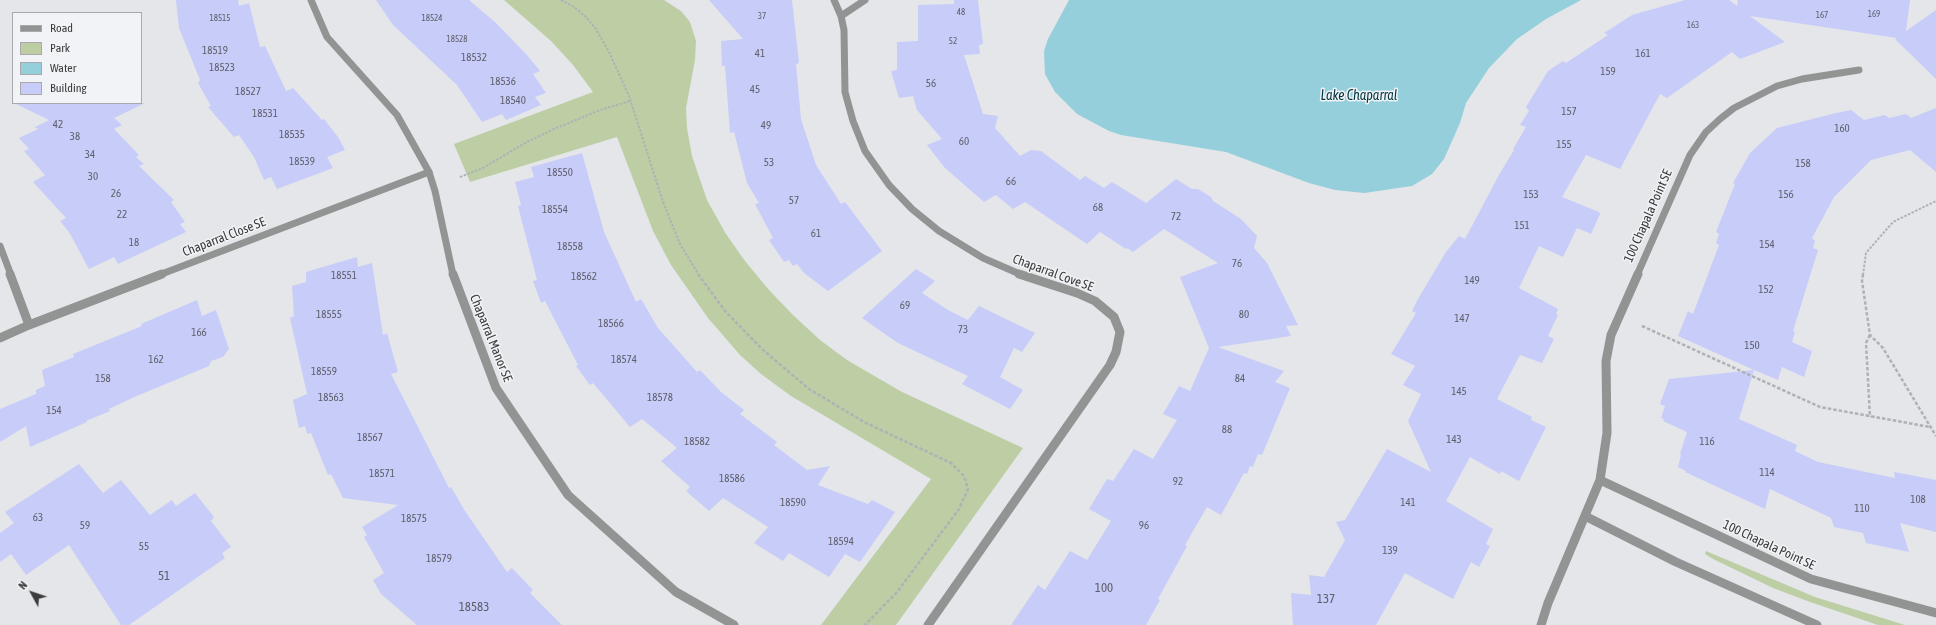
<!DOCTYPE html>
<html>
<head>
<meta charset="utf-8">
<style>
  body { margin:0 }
  #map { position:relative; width:1936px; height:625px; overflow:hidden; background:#e4e6e9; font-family:"Asap Condensed",sans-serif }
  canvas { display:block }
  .legend { position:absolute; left:12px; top:12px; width:130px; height:92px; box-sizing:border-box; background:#f2f3f6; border:1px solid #a9a9ac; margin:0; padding:5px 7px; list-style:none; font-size:12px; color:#3b3b3c }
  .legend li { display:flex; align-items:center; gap:8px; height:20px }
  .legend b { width:20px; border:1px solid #a9a9ac }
  .north { position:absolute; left:12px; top:573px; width:40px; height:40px; -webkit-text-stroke:3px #f2f3f6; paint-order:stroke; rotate:310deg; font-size:11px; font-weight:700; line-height:16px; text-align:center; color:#3b3b3c }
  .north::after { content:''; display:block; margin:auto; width:14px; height:18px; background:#3b3b3c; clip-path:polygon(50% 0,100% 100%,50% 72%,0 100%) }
</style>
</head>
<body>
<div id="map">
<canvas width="1936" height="625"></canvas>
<ul class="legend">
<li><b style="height:5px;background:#929494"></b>Road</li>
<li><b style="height:11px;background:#bdcea5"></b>Park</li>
<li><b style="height:11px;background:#95cfdc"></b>Water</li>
<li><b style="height:11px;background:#c8ccf9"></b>Building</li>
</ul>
<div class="north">N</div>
</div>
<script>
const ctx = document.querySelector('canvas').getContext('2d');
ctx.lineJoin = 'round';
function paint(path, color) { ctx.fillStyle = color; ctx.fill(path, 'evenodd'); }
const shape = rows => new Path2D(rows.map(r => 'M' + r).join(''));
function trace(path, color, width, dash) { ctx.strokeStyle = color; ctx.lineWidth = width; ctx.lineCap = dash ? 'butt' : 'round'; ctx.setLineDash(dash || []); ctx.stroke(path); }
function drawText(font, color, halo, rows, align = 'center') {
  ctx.font = font + ' "Asap Condensed",sans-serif'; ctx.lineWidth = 3; ctx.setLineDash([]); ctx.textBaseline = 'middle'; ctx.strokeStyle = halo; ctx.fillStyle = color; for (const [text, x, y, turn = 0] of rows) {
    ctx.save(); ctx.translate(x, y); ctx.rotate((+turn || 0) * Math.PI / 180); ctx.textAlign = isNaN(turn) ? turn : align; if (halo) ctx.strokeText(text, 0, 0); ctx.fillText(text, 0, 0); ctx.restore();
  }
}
const green = shape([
  [504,0,664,0,681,11,690,22,696,41,695,60,686,108,687,128,692,156,707,200,726,234,745,261,769,290,793,315,820,340,847,360,902,392,1023,448,896,625,821,625,931,479,791,396,761,374,740,355,708,318,671,265,653,231,617,137,470,182,454,144,593,92,573,65,551,41],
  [1706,551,1815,597,1905,625,1878,625,1810,602,1773,588,1713,559,1705,554]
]);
const water = shape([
  [1069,0,1581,0,1546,19,1517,39,1489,68,1466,103,1460,123,1444,159,1432,174,1412,186,1364,193,1335,190,1309,183,1226,152,1121,135,1109,131,1077,114,1055,92,1045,74,1044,51,1048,39]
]);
const building = shape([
  [176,0,238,0,239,6,249,3,260,47,265,46,286,91,293,88,322,120,324,119,338,137,345,150,327,157,333,168,277,189,271,177,264,180,254,157,239,135,234,137,208,107,211,106,198,83,200,80,179,28],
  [376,0,469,0,495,22,527,55,540,71,533,74,546,93,535,97,541,105,506,120,502,114,482,122,457,85,393,25],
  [709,0,792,0,799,63,796,64,801,119,816,165,841,204,845,202,882,251,828,291,804,273,797,264,793,266,789,260,784,262,769,240,773,238,755,204,759,203,747,183,734,132,730,133,725,66,722,66,721,41,743,39],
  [954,0,978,0,983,44,979,45,980,54,964,55,983,114,998,116,995,128,1020,156,1031,150,1041,151,1080,180,1085,176,1104,188,1112,182,1146,203,1176,179,1192,189,1198,189,1211,197,1213,201,1241,219,1257,236,1254,248,1267,263,1298,325,1286,326,1291,336,1218,347,1284,371,1275,382,1290,388,1262,455,1258,454,1253,467,1250,466,1247,474,1244,473,1221,515,1207,507,1185,545,1187,546,1158,599,1160,600,1146,625,1011,625,1038,585,1045,590,1070,551,1087,560,1111,521,1089,509,1107,479,1113,481,1134,449,1153,459,1177,420,1163,414,1179,386,1190,391,1209,348,1180,277,1218,263,1164,229,1133,252,1127,248,1126,249,1100,232,1087,244,1025,202,1013,209,996,195,984,202,945,168,927,145,942,139,917,110,913,96,899,98,891,71,897,70,897,42,918,41,918,5,954,4],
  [1685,0,1729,0,1737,6,1738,0,1910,0,1906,31,1936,10,1936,79,1895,39,1897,38,1750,16,1785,42,1740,59,1732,52,1667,98,1660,94,1620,169,1586,155,1562,197,1599,212,1600,214,1591,234,1577,228,1563,257,1539,246,1519,288,1558,309,1556,314,1558,315,1548,336,1554,339,1542,363,1520,355,1497,399,1532,417,1531,420,1546,427,1519,481,1501,471,1500,474,1470,457,1446,501,1493,529,1486,544,1490,546,1479,567,1471,562,1453,599,1405,573,1376,625,1293,625,1291,593,1311,595,1309,575,1324,577,1345,540,1336,522,1345,520,1387,449,1431,472,1408,421,1421,394,1403,385,1415,366,1391,354,1416,313,1412,311,1418,299,1446,252,1459,236,1465,239,1500,173,1514,150,1513,149,1526,127,1520,125,1529,111,1526,107,1548,71,1563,61,1566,63,1608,35,1604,33,1632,15],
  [14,103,145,103,114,118,122,125,114,129,139,155,136,157,144,164,139,166,174,200,171,202,185,222,180,224,186,232,118,264,114,257,89,269,69,232,60,221,66,218,33,182,45,175,24,151,29,149,19,138,38,129,35,127,49,120],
  [1936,108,1936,172,1910,150,1871,160,1834,197,1812,238,1815,241,1813,248,1818,250,1793,331,1795,332,1792,342,1812,351,1804,377,1782,367,1778,380,1754,370,1739,419,1797,445,1795,451,1818,462,1895,478,1894,472,1936,480,1936,532,1900,523,1909,552,1866,543,1863,533,1834,527,1831,518,1770,489,1765,509,1685,472,1686,471,1678,467,1681,455,1680,454,1687,432,1663,421,1664,419,1661,418,1665,406,1660,404,1669,379,1754,370,1678,336,1688,311,1693,314,1719,245,1716,243,1719,234,1716,232,1735,184,1733,183,1750,153,1777,128,1836,113,1851,110,1864,120,1885,115,1889,118,1906,114,1911,118],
  [582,153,604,232,636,302,641,299,658,328,697,372,700,370,721,392,744,410,740,414,777,442,774,445,807,470,830,466,818,485,868,504,872,500,895,512,860,562,845,554,829,577,789,553,783,561,754,543,768,527,723,498,709,511,686,491,690,487,661,461,677,448,642,419,630,427,593,383,590,385,576,366,578,365,545,301,541,303,533,281,537,280,518,206,521,205,515,182,534,177,531,167],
  [357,257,358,267,372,263,383,335,387,333,398,372,391,374,449,488,451,487,465,511,507,572,512,568,533,590,530,593,562,625,417,625,381,594,373,580,384,573,364,537,367,535,362,527,398,505,343,498,331,474,328,475,311,433,307,434,305,426,299,428,293,400,307,394,290,318,294,316,292,286,306,282,306,272],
  [916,269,935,281,922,293,948,310,968,320,979,306,1035,333,1022,352,1014,348,1000,377,1023,390,1010,409,962,384,968,376,898,343,862,318],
  [197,300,202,316,216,310,229,349,223,357,211,361,209,366,132,398,109,409,110,411,86,421,87,422,30,447,26,426,0,442,0,409,36,394,36,390,45,386,42,370,74,357,73,354,142,326,141,324],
  [79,464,103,493,121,480,150,515,172,500,176,506,195,493,214,517,211,521,231,547,222,553,225,558,129,625,121,625,69,545,26,575,11,554,0,562,0,533,14,523,5,512]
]);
const pathFar1 = shape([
  [561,0,574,7,586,17,596,29,609,52,629,96,663,202,680,244,699,275],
  [460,177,483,168,525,143,554,129,600,110,630,101],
  [1863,275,1866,253,1893,222,1936,201]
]);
const path = shape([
  [698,274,725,311,763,350,809,389,864,422,951,463,964,476,968,489,959,509,897,592,865,625],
  [1863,274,1862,281,1870,335,1883,348,1936,436],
  [1642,326,1820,407,1930,427],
  [1870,335,1866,343,1870,417]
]);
const minorFar1 = shape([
  [834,0,841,16,844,30,845,92,853,121,865,151,889,185,912,209,939,231,983,258,1022,275],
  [841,16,865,0],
  [0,246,11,275],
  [159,275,429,172],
  [1637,275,1690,155,1706,132,1720,119,1734,108,1777,86,1802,79,1859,70]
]);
const minor = shape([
  [29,325,162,274],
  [0,338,29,325,10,274],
  [1600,480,1811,579,1936,613],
  [1585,516,1676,562,1817,625],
  [928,625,1110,365,1116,352,1120,332,1114,317,1095,301,1077,293,1019,274],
  [1541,625,1548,603,1600,480,1607,433,1606,361,1611,335,1638,274]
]);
const tertiaryFar1 = shape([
  [311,0,327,37,397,115,429,172,435,191,453,275]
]);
const tertiary = shape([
  [453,274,496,388,568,495,676,592,734,625]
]);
const farNumbernames = [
  ["48",961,12],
  ["169",1874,14],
  ["167",1822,15],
  ["37",762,16],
  ["18515",220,18],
  ["18524",432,18],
  ["163",1693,25],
  ["18528",457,39],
  ["52",953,41]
];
const numberNames = [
  ["18519",215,51],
  ["41",760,54],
  ["161",1643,54],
  ["18532",474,58],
  ["18523",222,68],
  ["159",1608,72],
  ["18536",503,82],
  ["56",931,84],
  ["45",755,90],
  ["18527",248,92],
  ["18540",513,101],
  ["157",1569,112],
  ["18531",265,114],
  ["42",58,125],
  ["49",766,126],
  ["160",1842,129],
  ["18535",292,135],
  ["38",75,137],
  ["60",964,142],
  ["155",1564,145],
  ["34",90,155],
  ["18539",302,162],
  ["53",769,163],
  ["158",1803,164],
  ["18550",560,173],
  ["30",93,177],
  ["66",1011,182],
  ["26",116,194],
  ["153",1531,195],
  ["156",1786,195],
  ["57",794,201],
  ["68",1098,208],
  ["18554",555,210],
  ["22",122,215],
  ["72",1176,217],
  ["151",1522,226],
  ["61",816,234],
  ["18",134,243],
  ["154",1767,245],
  ["18558",570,247],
  ["76",1237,264],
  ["18551",344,276],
  ["18562",584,277],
  ["149",1472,281],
  ["152",1766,290],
  ["69",905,306],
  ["18555",329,315],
  ["80",1244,315],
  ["147",1462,319],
  ["18566",611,324],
  ["73",963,330],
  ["166",199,333],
  ["150",1752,346],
  ["162",156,360],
  ["18574",624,360],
  ["18559",324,372],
  ["158",103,379],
  ["84",1240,379],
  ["145",1459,392],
  ["18563",331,398],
  ["18578",660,398],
  ["154",54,411],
  ["88",1227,430],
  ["18567",370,438],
  ["143",1454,440],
  ["18582",697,442],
  ["116",1707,442],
  ["114",1767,473],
  ["18571",382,474],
  ["18586",732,479],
  ["92",1178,482],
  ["108",1918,500],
  ["18590",793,503],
  ["141",1408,503],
  ["110",1862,509],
  ["63",38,518],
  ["18575",414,519],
  ["59",85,526],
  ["96",1144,526],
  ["18594",841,542],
  ["55",144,547],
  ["139",1390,551],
  ["18579",439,559]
];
const streetNames = [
  ["100 Chapala Point SE",1648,216,-66],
  ["Chaparral Close SE",224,237,-21],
  ["Chaparral Cove SE",1053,273,20],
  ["Chaparral Manor SE",491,338,68],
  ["100 Chapala Point SE",1769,545,25]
];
const nearNumbernames = [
  ["51",164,576],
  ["100",1104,588],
  ["137",1326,599],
  ["18583",474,607]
];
const waterNames = [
  ["Lake Chaparral",1359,96]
];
paint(green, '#bdcea5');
paint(water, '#95cfdc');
paint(building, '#c8ccf9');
trace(pathFar1, '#b0b1b4', 2, [2.5, 1.5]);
trace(path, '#b0b1b4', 2.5, [3.5, 2]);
trace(minorFar1, '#929494', 7);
trace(minor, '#929494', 9);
trace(tertiaryFar1, '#929494', 7);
trace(tertiary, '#929494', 9);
drawText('9px', '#5e5f6b', null, farNumbernames);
drawText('11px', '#5e5f6b', null, numberNames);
drawText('13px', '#3b3b3c', '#f2f3f6', streetNames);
drawText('13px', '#5e5f6b', null, nearNumbernames);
drawText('italic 14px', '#003640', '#f2f3f6', waterNames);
</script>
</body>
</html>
